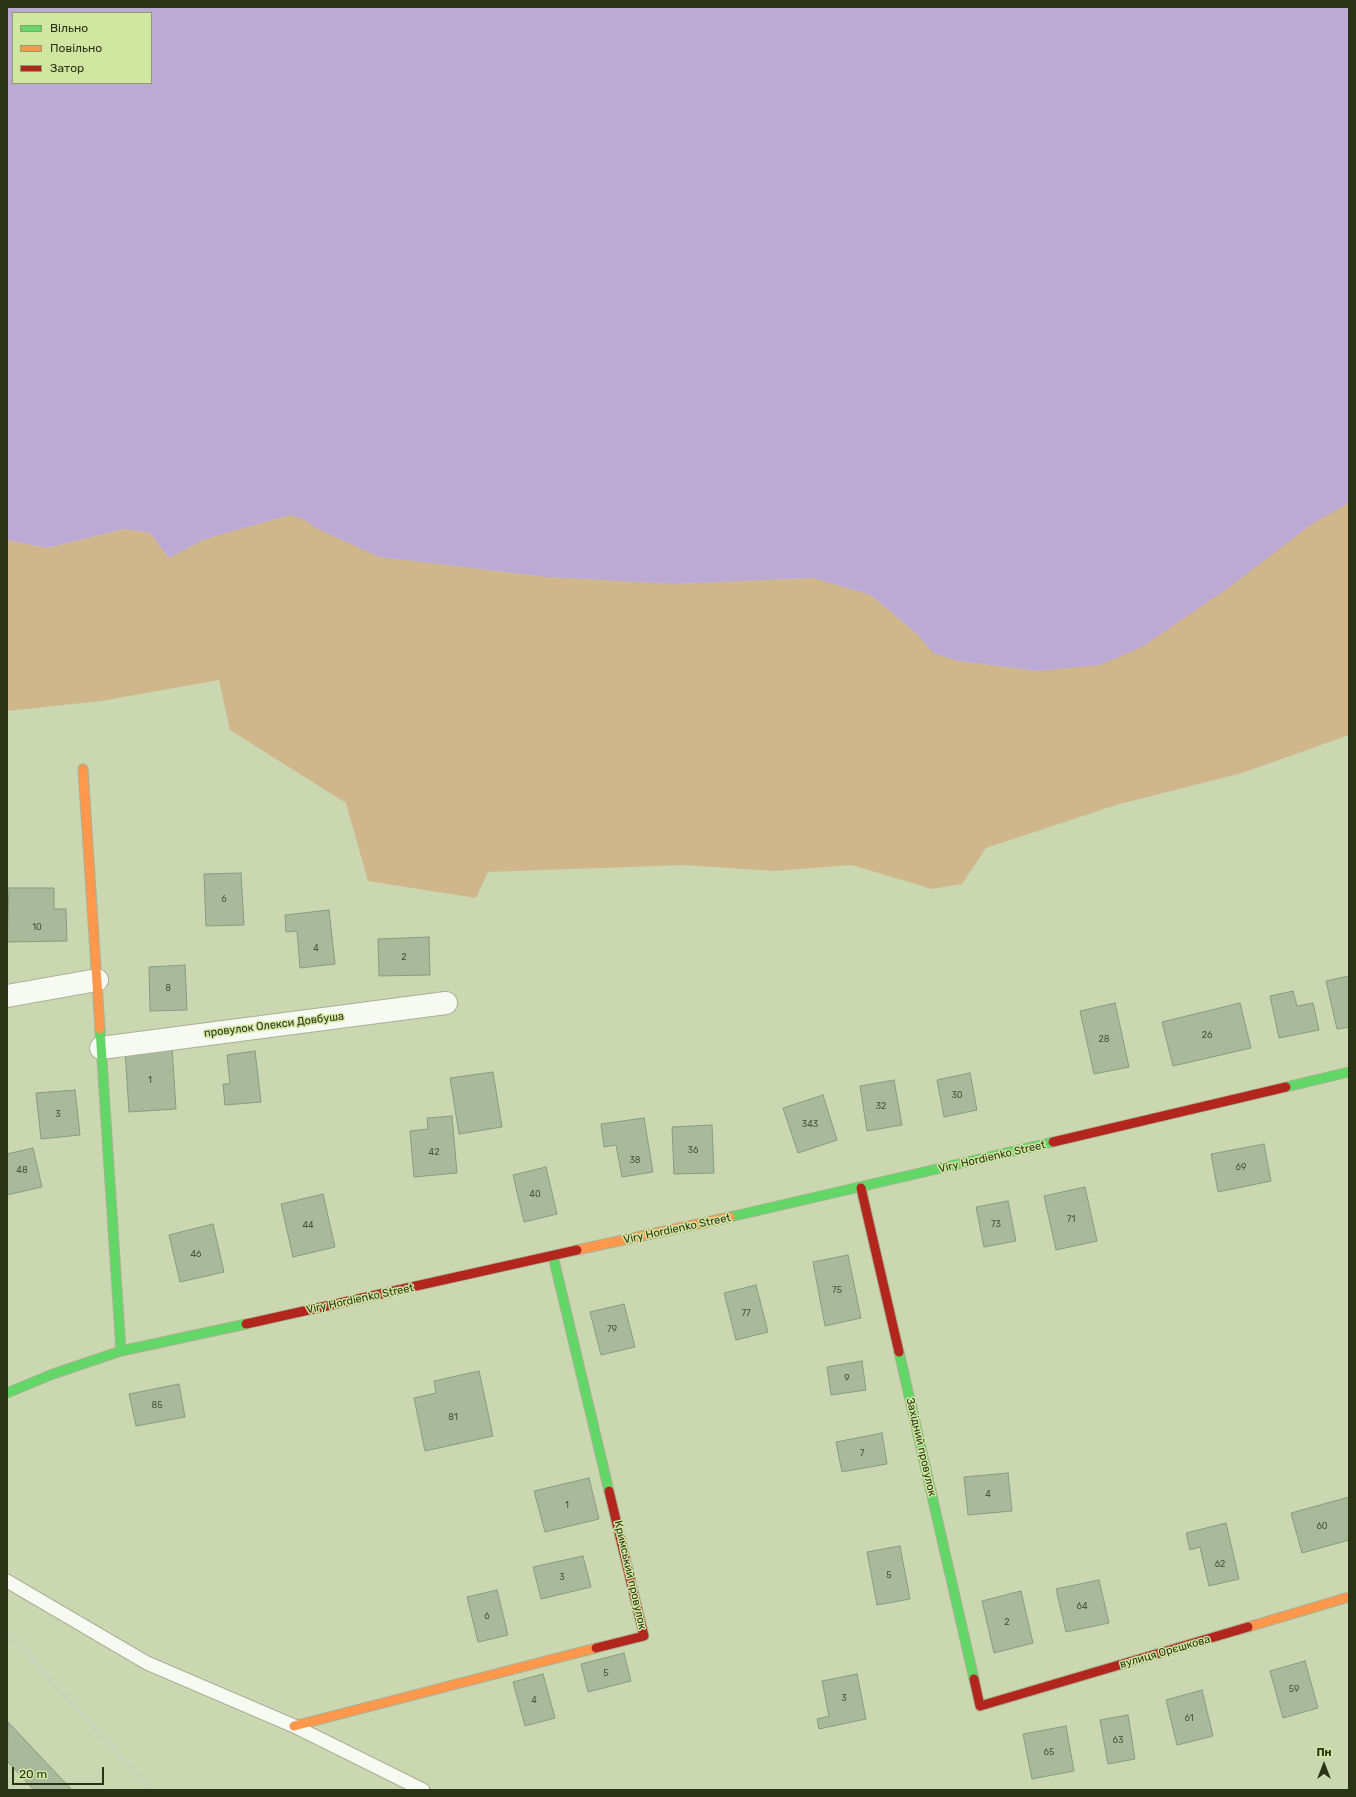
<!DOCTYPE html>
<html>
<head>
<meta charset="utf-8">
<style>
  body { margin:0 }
  #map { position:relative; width:1356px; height:1797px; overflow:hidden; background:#cbd7b1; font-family:Rubik,sans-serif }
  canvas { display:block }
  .frame { position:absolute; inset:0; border:8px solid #2b3317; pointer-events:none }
  .legend { position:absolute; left:12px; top:12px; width:140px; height:72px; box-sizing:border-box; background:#d1e7a1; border:1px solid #8f9f6a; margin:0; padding:5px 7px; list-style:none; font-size:12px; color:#2b3317 }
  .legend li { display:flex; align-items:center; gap:8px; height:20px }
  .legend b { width:20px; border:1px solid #8f9f6a }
  .north { position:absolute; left:1304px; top:1745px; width:40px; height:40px; -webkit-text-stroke:3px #d1e7a1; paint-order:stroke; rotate:0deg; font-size:11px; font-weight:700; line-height:16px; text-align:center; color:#2b3317 }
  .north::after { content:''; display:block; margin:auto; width:14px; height:18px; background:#2b3317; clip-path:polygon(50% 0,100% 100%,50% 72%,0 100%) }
  .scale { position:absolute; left:12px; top:1767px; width:92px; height:18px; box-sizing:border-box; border:2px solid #2b3317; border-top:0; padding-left:5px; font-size:12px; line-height:14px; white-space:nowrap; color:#2b3317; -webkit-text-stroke:3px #d1e7a1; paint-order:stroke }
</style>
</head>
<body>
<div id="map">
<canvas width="1356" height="1797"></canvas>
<div class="frame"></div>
<ul class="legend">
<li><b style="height:5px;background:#63d668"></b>Вільно</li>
<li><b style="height:5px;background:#ff974d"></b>Повільно</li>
<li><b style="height:5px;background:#b3261e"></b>Затор</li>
</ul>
<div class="north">Пн</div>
<div class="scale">20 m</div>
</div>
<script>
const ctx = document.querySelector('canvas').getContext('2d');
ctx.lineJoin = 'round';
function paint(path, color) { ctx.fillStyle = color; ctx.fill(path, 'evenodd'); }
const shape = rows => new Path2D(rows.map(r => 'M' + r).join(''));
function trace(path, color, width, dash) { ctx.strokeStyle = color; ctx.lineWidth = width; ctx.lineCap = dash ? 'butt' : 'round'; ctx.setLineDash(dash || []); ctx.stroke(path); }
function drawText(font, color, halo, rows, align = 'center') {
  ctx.font = font + ' Rubik,sans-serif'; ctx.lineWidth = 3; ctx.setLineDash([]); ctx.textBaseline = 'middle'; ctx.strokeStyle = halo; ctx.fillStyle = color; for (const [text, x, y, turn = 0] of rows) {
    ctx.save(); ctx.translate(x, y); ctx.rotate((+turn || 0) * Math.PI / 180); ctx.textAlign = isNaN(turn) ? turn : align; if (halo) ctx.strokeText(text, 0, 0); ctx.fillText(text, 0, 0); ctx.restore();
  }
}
const green = shape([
  [1349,503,1349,735,1242,773,1116,805,986,848,962,884,932,889,852,865,774,871,684,865,488,872,476,898,368,881,346,803,230,730,219,680,101,701,7,711,7,540,47,548,124,529,150,533,169,558,205,539,290,515,304,519,316,528,380,557,547,577,674,584,813,578,871,595,918,635,934,653,958,661,1038,671]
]);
const water = shape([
  [7,7,1349,7,1349,503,1312,524,1228,588,1142,647,1100,665,1038,671,958,661,933,653,918,635,871,595,813,578,674,584,547,577,379,557,316,528,303,519,290,515,205,539,169,558,150,533,124,529,47,548,7,540],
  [13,13,151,13,151,83,13,83]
]);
const building = shape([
  [241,873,244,925,206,926,204,874,241,873],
  [9,888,54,888,54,909,66,909,67,941,7,942,9,888],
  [329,910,335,964,300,968,297,931,286,932,285,915,329,910],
  [429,937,430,975,379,976,378,939,429,937],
  [185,965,187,1010,150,1011,149,967,185,965],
  [1349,976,1349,1027,1337,1029,1326,981,1349,976],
  [1293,991,1297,1006,1313,1003,1319,1030,1279,1038,1270,996,1293,991],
  [1115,1003,1129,1067,1094,1074,1080,1011,1115,1003],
  [1240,1003,1251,1048,1173,1066,1162,1022,1240,1003],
  [172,1047,176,1109,129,1112,125,1050,172,1047],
  [255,1051,261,1102,225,1105,223,1084,230,1084,227,1055,255,1051],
  [493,1072,502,1127,459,1134,450,1078,493,1072],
  [970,1073,977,1110,944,1117,937,1080,970,1073],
  [894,1080,902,1125,867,1131,860,1086,894,1080],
  [75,1090,80,1135,41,1139,36,1093,75,1090],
  [823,1095,837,1140,798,1153,783,1108,823,1095],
  [452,1116,457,1173,414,1177,410,1131,428,1129,427,1118,452,1116],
  [644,1118,653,1172,622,1177,616,1145,604,1147,601,1124,644,1118],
  [712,1125,714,1173,674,1174,672,1127,712,1125],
  [1264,1144,1271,1181,1218,1192,1211,1154,1264,1144],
  [33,1148,42,1187,7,1195,7,1154,33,1148],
  [546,1167,557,1214,524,1222,513,1175,546,1167],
  [1085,1187,1097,1241,1056,1250,1044,1196,1085,1187],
  [323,1194,335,1247,293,1257,281,1204,323,1194],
  [1008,1201,1016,1241,984,1247,976,1207,1008,1201],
  [213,1224,224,1272,180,1282,169,1235,213,1224],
  [848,1255,861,1318,825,1326,813,1262,848,1255],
  [756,1285,768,1332,736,1340,724,1293,756,1285],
  [624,1304,635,1347,601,1355,590,1312,624,1304],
  [862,1361,866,1390,831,1395,827,1367,862,1361],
  [479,1371,493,1436,425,1451,414,1398,436,1393,434,1381,479,1371],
  [179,1384,185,1417,136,1426,129,1394,179,1384],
  [882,1433,887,1464,842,1472,836,1442,882,1433],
  [1008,1473,1012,1511,968,1515,964,1477,1008,1473],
  [589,1478,599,1519,545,1532,534,1491,589,1478],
  [1349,1497,1349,1540,1302,1553,1291,1513,1349,1497],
  [1226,1523,1239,1579,1209,1586,1200,1547,1190,1550,1186,1533,1226,1523],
  [900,1546,910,1599,877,1605,867,1552,900,1546],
  [583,1556,591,1587,541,1599,533,1567,583,1556],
  [1099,1580,1109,1623,1066,1632,1056,1589,1099,1580],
  [497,1590,508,1635,478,1642,467,1597,497,1590],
  [1021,1591,1033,1643,994,1653,982,1601,1021,1591],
  [624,1653,631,1681,588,1692,581,1664,624,1653],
  [1305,1661,1318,1708,1283,1718,1270,1671,1305,1661],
  [543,1674,555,1718,525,1726,513,1682,543,1674],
  [857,1674,866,1719,819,1729,817,1719,829,1716,822,1681,857,1674],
  [1202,1690,1213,1736,1177,1745,1166,1700,1202,1690],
  [1128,1715,1135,1759,1108,1764,1100,1720,1128,1715],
  [8,1722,72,1790,34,1790,7,1761,8,1722],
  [1066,1726,1074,1771,1032,1779,1023,1734,1066,1726]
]);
const path = shape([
  [7,1632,151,1790]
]);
const lane = shape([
  [7,1581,147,1663,294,1726,423,1790]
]);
const street = shape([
  [7,996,97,980],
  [101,1048,446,1003]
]);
const fast = shape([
  [100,1029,121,1351],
  [1286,1087,1349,1072],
  [730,1217,1053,1142],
  [553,1256,609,1491],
  [899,1352,974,1679],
  [7,1393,53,1374,121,1351,246,1324]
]);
const slow = shape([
  [83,769,100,1029],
  [577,1250,730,1217],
  [1248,1627,1349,1597],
  [294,1726,596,1648]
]);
const jam = shape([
  [1053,1142,1286,1087],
  [861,1188,899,1352],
  [246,1324,577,1250],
  [596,1648,644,1636,609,1491],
  [974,1679,980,1706,1248,1627]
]);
const numberNames = [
  ["6",224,899],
  ["10",37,927],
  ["4",316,948],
  ["2",404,957],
  ["8",168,988],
  ["26",1207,1035],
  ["28",1104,1039],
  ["1",150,1080],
  ["30",957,1095],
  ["32",881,1106],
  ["3",58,1114],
  ["343",810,1124],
  ["36",693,1150],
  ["42",434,1152],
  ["38",635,1160],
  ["69",1241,1167],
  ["48",22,1170],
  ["40",535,1194],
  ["71",1071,1219],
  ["73",996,1224],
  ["44",308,1225],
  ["46",196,1254],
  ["75",837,1290],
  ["77",746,1313],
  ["79",612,1329],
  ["9",847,1378],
  ["85",157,1405],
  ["81",453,1417],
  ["7",862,1453],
  ["4",988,1494],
  ["1",567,1505],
  ["60",1322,1526],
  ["62",1220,1564],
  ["5",889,1575],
  ["3",562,1577],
  ["64",1082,1606],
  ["6",487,1616],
  ["2",1007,1622],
  ["5",606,1673],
  ["59",1294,1689],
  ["3",844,1698],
  ["4",534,1700],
  ["61",1189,1718],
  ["63",1118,1740],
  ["65",1049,1752]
];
const streetNames = [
  ["провулок Олекси Довбуша",274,1025,-7],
  ["Viry Hordienko Street",992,1157,-13],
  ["Viry Hordienko Street",677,1229,-12],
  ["Viry Hordienko Street",360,1299,-12],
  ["Західний провулок",921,1447,77],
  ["Кримський провулок",630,1575,77],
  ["вулиця Орєшкова",1165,1652,-16]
];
paint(green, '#cfb78b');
paint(water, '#bcaad4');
paint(building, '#a8b99c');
trace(building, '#8c9a80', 1);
trace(lane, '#a8b193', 15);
trace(street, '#a8b193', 24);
trace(fast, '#a8b193', 11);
trace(slow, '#a8b193', 11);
trace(jam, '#a8b193', 11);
trace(path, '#c9cdc1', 2.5, [3, 2]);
trace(lane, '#f7f9f3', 13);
trace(street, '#f7f9f3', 22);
trace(fast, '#63d668', 9);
trace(slow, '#ff974d', 9);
trace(jam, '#b3261e', 9);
drawText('9px', '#4a5438', null, numberNames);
drawText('11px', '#2b3317', '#d1e7a1', streetNames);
</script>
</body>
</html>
